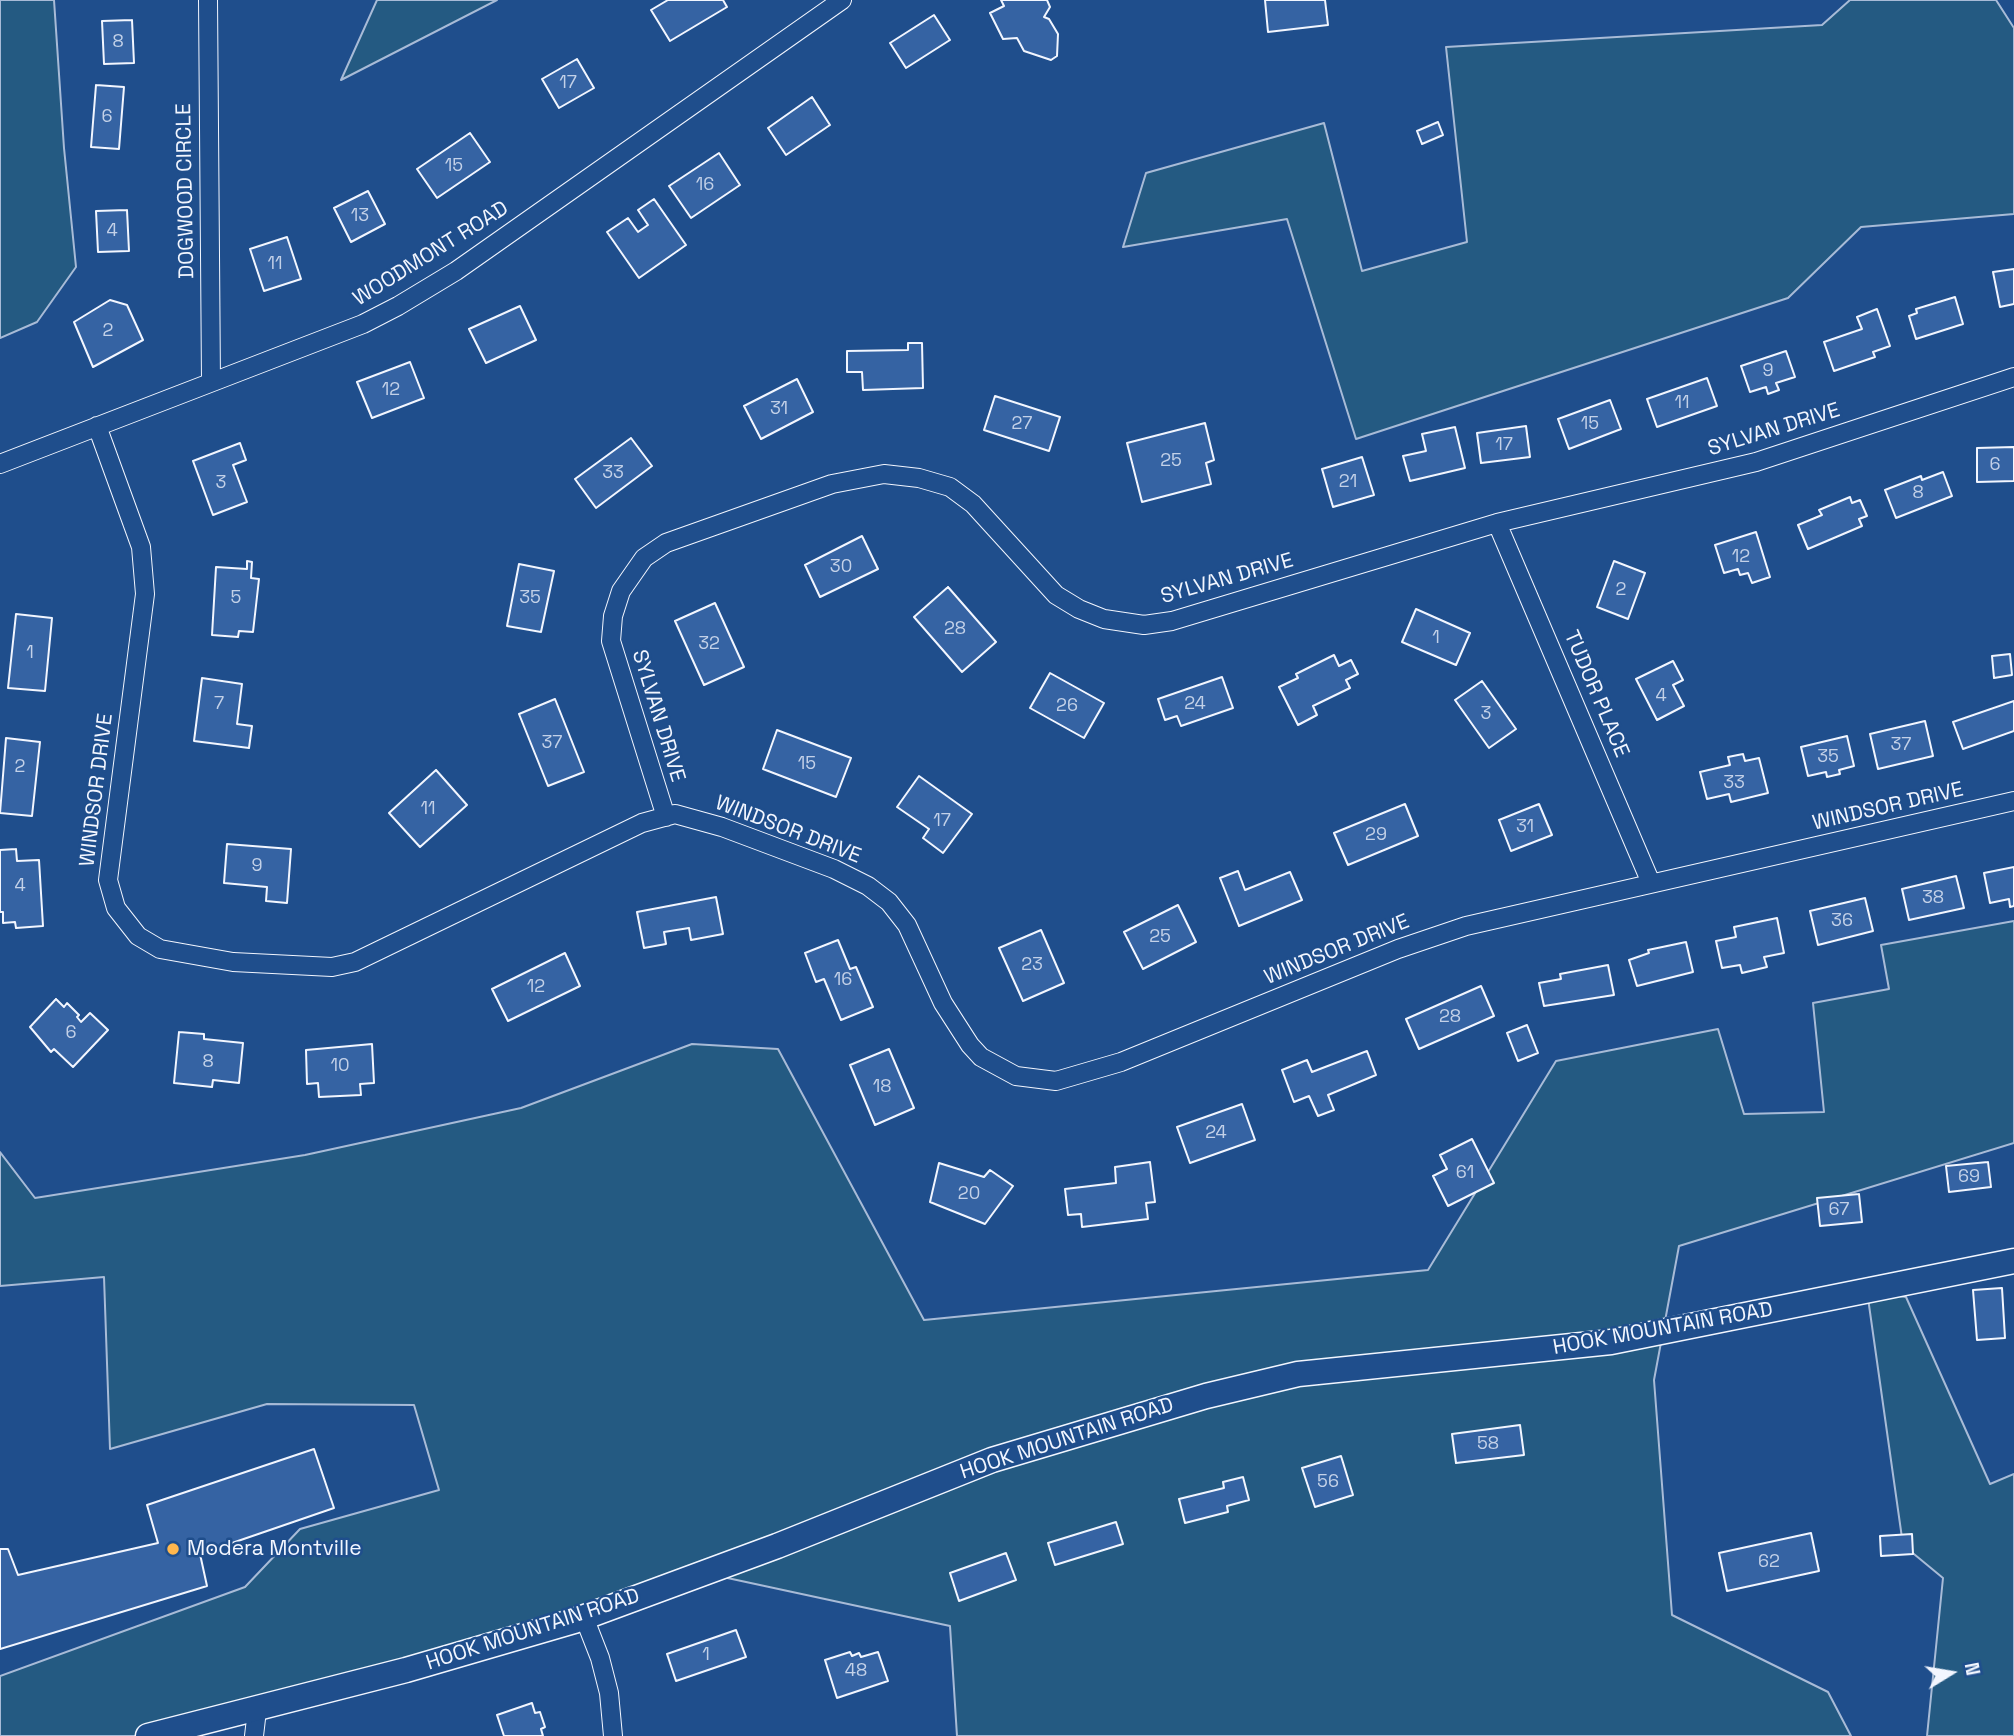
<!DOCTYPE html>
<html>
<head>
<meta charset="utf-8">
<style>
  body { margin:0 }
  #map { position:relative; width:2014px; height:1736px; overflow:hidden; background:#1f4e8c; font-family:"Space Grotesk",sans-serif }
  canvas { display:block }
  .north { position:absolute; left:1916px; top:1638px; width:70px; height:70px; -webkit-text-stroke:5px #1f4e8c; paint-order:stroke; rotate:79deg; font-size:19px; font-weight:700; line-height:28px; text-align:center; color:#f2f6ff }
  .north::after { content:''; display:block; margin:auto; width:24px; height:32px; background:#f2f6ff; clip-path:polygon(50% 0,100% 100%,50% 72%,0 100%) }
</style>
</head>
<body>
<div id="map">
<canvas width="2014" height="1736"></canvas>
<div class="north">N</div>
</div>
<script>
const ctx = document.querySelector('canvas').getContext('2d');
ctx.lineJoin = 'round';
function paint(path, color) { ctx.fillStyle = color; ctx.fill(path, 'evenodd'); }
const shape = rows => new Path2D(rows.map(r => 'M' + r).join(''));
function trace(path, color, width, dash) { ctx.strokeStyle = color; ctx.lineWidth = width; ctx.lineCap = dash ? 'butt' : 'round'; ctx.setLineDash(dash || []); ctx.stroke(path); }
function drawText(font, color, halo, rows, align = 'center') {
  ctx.font = font + ' "Space Grotesk",sans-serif'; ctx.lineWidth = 5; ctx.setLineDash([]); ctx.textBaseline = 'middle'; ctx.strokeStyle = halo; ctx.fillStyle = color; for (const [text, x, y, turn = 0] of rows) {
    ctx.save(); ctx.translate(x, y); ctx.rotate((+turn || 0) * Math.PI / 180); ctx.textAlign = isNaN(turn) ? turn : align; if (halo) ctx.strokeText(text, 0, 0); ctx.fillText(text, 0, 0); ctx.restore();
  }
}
const green = shape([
  [0,0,54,0,64,148,76,267,37,322,0,338,0,0],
  [377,0,497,0,341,80,377,0],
  [1850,0,1996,0,2014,28,2014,214,1861,227,1788,298,1356,439,1287,219,1123,247,1146,173,1324,123,1362,271,1467,242,1446,47,1822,25,1850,0],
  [2014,921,2014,1143,1679,1246,1654,1380,1672,1615,1828,1692,1851,1736,957,1736,950,1626,695,1571,417,1670,153,1736,0,1736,0,1676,245,1587,300,1529,439,1490,414,1405,267,1404,110,1449,104,1277,0,1286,0,1152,35,1198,305,1155,521,1108,692,1044,778,1049,924,1320,1428,1270,1556,1061,1718,1029,1744,1114,1824,1112,1813,1003,1889,989,1881,945,2014,921],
  [1867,1291,1906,1297,1990,1484,2014,1474,2014,1736,1927,1736,1943,1578,1903,1545,1867,1291]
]);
const building = shape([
  [668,0,723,0,727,7,670,41,651,10,668,0],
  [1001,0,1047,0,1050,7,1044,17,1049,19,1058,34,1057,56,1051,60,1024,51,1017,38,1003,39,990,13,1004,6,1001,0],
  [1265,0,1325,0,1328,25,1268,32,1265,0],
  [934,15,950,40,906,68,890,43,934,15],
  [132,20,134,63,104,64,102,21,132,20],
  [577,59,594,88,559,108,542,79,577,59],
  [96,85,124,87,119,149,91,147,96,85],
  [812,97,830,125,786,155,768,128,812,97],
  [1438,122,1443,135,1422,144,1417,131,1438,122],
  [470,133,490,162,437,198,417,169,470,133],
  [719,153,740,185,691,218,669,186,719,153],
  [368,191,385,224,351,242,334,208,368,191],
  [654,199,686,245,639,278,607,232,628,218,638,232,648,225,638,210,654,199],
  [127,210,129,251,98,252,96,211,127,210],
  [287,237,301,279,264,291,250,249,287,237],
  [2014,269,2014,304,2000,307,1993,272,2014,269],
  [1955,297,1963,324,1916,339,1909,316,1917,313,1916,309,1955,297],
  [110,300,127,305,143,340,93,367,74,322,110,300],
  [520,306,536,340,486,363,469,329,520,306],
  [1877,309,1890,346,1873,352,1875,357,1834,371,1824,342,1862,329,1857,317,1877,309],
  [908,343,922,343,923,388,863,390,862,372,847,372,847,351,908,350,908,343],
  [1786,351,1795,377,1776,383,1779,390,1768,394,1766,387,1750,392,1741,366,1786,351],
  [410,362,424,398,372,418,357,382,410,362],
  [1707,378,1717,406,1657,427,1647,399,1707,378],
  [797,379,813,412,761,439,744,406,797,379],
  [995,396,1060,417,1049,451,984,430,995,396],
  [1610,400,1621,429,1569,449,1558,419,1610,400],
  [1205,423,1214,460,1206,463,1211,484,1142,502,1127,443,1205,423],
  [1526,426,1530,457,1481,463,1477,433,1526,426],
  [1455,427,1465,468,1410,481,1403,456,1426,451,1422,434,1455,427],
  [631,438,652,466,596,508,575,479,631,438],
  [240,443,246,460,233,465,247,502,213,515,193,461,240,443],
  [2014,447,2014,481,1977,482,1977,448,2014,447],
  [1362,457,1374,495,1333,507,1322,469,1362,457],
  [1943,472,1952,496,1896,518,1885,490,1921,476,1922,480,1943,472],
  [1850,497,1852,503,1860,500,1867,516,1859,519,1862,526,1808,549,1798,525,1822,515,1819,510,1850,497],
  [1756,532,1770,577,1752,583,1748,573,1740,575,1738,569,1724,573,1715,545,1756,532],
  [862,536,878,569,820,597,805,565,862,536],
  [247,561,252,562,251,578,259,579,253,632,239,631,238,637,212,635,216,567,247,569,247,561],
  [1614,561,1645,573,1628,619,1597,607,1614,561],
  [519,564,554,571,541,632,507,626,519,564],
  [948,587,996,642,962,672,914,617,948,587],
  [715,603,744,667,704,685,675,621,715,603],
  [1416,609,1470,633,1456,665,1402,642,1416,609],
  [16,614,52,618,45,691,8,688,16,614],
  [2010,654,2012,675,1994,678,1992,656,2010,654],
  [1334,655,1339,666,1351,660,1358,674,1346,680,1350,688,1313,706,1317,715,1298,725,1279,687,1298,678,1296,674,1334,655],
  [1673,661,1683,680,1673,685,1684,706,1657,720,1636,679,1673,661],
  [1050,673,1104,703,1084,738,1030,708,1050,673],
  [1222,677,1233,708,1181,726,1177,716,1165,720,1158,699,1222,677],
  [202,678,242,684,237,724,252,726,249,748,194,741,202,678],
  [1482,681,1516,729,1489,748,1455,700,1482,681],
  [555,699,584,772,548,786,519,714,555,699],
  [2014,701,2014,731,1963,749,1953,722,2014,701],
  [1925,721,1933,756,1878,769,1870,734,1925,721],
  [777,730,851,758,836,797,763,769,777,730],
  [1847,736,1854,766,1839,770,1840,774,1827,777,1826,772,1808,776,1801,747,1847,736],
  [6,738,40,742,32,816,0,813,6,738],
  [1743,754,1745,761,1759,758,1768,793,1731,802,1729,794,1707,799,1700,772,1730,765,1728,757,1743,754],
  [436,770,467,805,420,847,389,813,436,770],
  [919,776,972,814,943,853,923,838,929,829,897,807,919,776],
  [1405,804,1418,836,1348,865,1334,833,1405,804],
  [1539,804,1552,835,1511,851,1499,820,1539,804],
  [227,844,291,849,287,903,266,901,267,887,224,883,227,844],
  [16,849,17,861,39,860,43,926,16,928,15,922,3,923,3,912,0,912,0,850,16,849],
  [2014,867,2014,906,2010,907,2009,899,1990,903,1984,873,2014,867],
  [1238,871,1245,890,1290,872,1302,900,1239,926,1220,878,1238,871],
  [1956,876,1964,908,1909,920,1902,889,1956,876],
  [716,897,723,934,691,940,689,928,664,932,666,944,644,948,637,912,716,897],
  [1865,898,1873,931,1818,945,1810,911,1865,898],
  [1178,905,1196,942,1143,969,1124,932,1178,905],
  [1777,918,1784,953,1764,957,1767,967,1742,973,1740,965,1722,968,1716,941,1736,937,1734,927,1777,918],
  [1041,930,1064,983,1023,1001,999,948,1041,930],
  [838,940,850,969,856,967,873,1007,841,1020,824,979,816,982,805,953,838,940],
  [1686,942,1693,972,1637,986,1629,960,1649,953,1648,950,1686,942],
  [565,953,580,986,508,1021,492,989,565,953],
  [1608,965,1614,995,1544,1006,1539,983,1561,979,1560,974,1608,965],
  [1481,986,1494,1016,1419,1049,1406,1019,1481,986],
  [56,999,64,1007,67,1003,79,1015,77,1017,81,1022,90,1013,108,1030,73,1067,54,1049,51,1052,30,1027,56,999],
  [1527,1025,1538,1053,1518,1061,1507,1033,1527,1025],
  [179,1032,204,1034,204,1039,243,1043,239,1083,213,1080,212,1087,174,1083,179,1032],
  [372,1044,374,1083,360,1084,361,1095,319,1097,318,1083,307,1084,306,1050,372,1044],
  [889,1049,914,1108,875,1125,850,1065,889,1049],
  [1367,1051,1376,1075,1328,1095,1334,1110,1318,1116,1309,1096,1294,1102,1282,1070,1307,1060,1312,1072,1367,1051],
  [1242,1104,1255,1140,1190,1163,1177,1127,1242,1104],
  [1472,1139,1494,1183,1448,1206,1433,1176,1447,1169,1440,1155,1472,1139],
  [1150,1162,1155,1202,1146,1203,1148,1219,1082,1227,1081,1214,1068,1215,1065,1189,1116,1183,1115,1167,1150,1162],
  [1988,1162,1991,1187,1949,1192,1946,1166,1988,1162],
  [939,1163,984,1177,990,1170,1013,1186,985,1224,930,1202,939,1163],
  [1859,1194,1862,1222,1820,1226,1817,1198,1859,1194],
  [2002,1288,2005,1338,1977,1340,1973,1290,2002,1288],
  [1520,1425,1524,1455,1456,1463,1452,1434,1520,1425],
  [314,1449,334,1508,200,1554,207,1586,0,1649,0,1549,8,1549,18,1575,158,1543,147,1505,314,1449],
  [1341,1456,1353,1495,1315,1507,1302,1468,1341,1456],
  [1243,1477,1249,1500,1227,1506,1228,1512,1185,1523,1179,1499,1224,1488,1223,1482,1243,1477],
  [1116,1522,1123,1544,1055,1565,1048,1543,1116,1522],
  [1811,1533,1819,1571,1727,1591,1719,1553,1811,1533],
  [1912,1534,1913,1554,1881,1556,1880,1536,1912,1534],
  [1006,1553,1016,1580,959,1601,950,1573,1006,1553],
  [736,1630,746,1657,676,1681,667,1654,736,1630],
  [850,1652,852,1656,859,1653,861,1657,878,1652,888,1681,837,1698,825,1660,850,1652],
  [532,1703,535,1713,540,1712,545,1727,541,1729,543,1736,504,1736,497,1715,532,1703]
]);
const street = shape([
  [208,0,211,382],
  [97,426,141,547,145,594,108,880,116,908,138,936,160,949,233,962,332,967,355,962,642,823,675,814,722,827,834,869,868,886,889,902,907,925,943,1003,970,1045,981,1057,1016,1076,1056,1081,1121,1062,1398,949,1466,926,2014,801],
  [0,464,363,324,398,306,456,271,842,0],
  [1497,523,1651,883],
  [666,817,611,641,613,616,621,591,644,558,666,543,832,484,884,474,919,478,950,487,973,504,1056,595,1079,609,1104,619,1144,625,1172,621,1497,523,1756,462,2014,377],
  [584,1617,600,1658,609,1693,613,1736],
  [254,1736,257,1710]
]);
const secondary = shape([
  [148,1736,406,1670,574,1621,777,1546,992,1460,1206,1396,1298,1374,1611,1342,2014,1261]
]);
const markers = [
  [173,1549,7,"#ffb74d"]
];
const numberNames = [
  ["8",118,42],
  ["17",568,83],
  ["6",107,117],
  ["15",454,166],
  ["16",705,185],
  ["13",360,216],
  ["4",112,231],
  ["11",275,264],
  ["2",108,331],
  ["9",1768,371],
  ["12",391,390],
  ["11",1682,403],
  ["31",779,409],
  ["27",1022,424],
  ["15",1590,424],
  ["17",1504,445],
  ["25",1171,461],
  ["6",1995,465],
  ["33",613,473],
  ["21",1348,482],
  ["3",221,483],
  ["8",1918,493],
  ["12",1741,557],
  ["30",841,567],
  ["2",1621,590],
  ["5",236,598],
  ["35",530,598],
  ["28",955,629],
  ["1",1436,638],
  ["32",709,644],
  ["1",30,653],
  ["4",1661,696],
  ["7",219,704],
  ["24",1195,704],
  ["26",1067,706],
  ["3",1486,714],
  ["37",552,743],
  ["37",1901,745],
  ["35",1828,757],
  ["15",807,764],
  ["2",20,767],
  ["33",1734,783],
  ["11",428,809],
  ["17",942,821],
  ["31",1525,827],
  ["29",1376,835],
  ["9",257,866],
  ["4",20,886],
  ["38",1933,898],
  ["36",1842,921],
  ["25",1160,937],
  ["23",1032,965],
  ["16",843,980],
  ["12",536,987],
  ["28",1450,1017],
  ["6",71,1033],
  ["8",208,1062],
  ["10",340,1066],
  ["18",882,1087],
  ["24",1216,1133],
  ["61",1465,1173],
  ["69",1969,1177],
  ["20",969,1194],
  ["67",1839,1210],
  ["58",1488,1444],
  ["56",1328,1482],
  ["62",1769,1562],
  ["1",706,1655],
  ["48",856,1671]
];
const streetNames = [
  ["DOGWOOD CIRCLE",186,191,-91],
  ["WOODMONT ROAD",431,254,-32],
  ["SYLVAN DRIVE",1774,430,-17],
  ["SYLVAN DRIVE",1227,579,-16],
  ["TUDOR PLACE",1596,694,67],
  ["SYLVAN DRIVE",658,716,73],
  ["WINDSOR DRIVE",97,790,-83],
  ["WINDSOR DRIVE",1888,807,-13],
  ["WINDSOR DRIVE",788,830,21],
  ["WINDSOR DRIVE",1337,950,-22],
  ["HOOK MOUNTAIN ROAD",1663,1329,-10],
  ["HOOK MOUNTAIN ROAD",1067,1439,-18],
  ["HOOK MOUNTAIN ROAD",533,1630,-18]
];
const poiNames = [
  ["Modera Montville",187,1549]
];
paint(green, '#245a82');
trace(green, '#a8bbd7', 2);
paint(building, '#3563a3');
trace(building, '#f2f6ff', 2);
trace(street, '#f2f6ff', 20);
trace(secondary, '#f2f6ff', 27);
trace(street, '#1f4e8c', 18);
trace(secondary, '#1f4e8c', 24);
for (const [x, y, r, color] of markers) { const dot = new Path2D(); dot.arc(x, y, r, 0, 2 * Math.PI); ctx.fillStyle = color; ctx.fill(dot); trace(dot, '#1f4e8c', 2.5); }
drawText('18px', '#c3d1e8', null, numberNames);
drawText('21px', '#f2f6ff', '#1f4e8c', streetNames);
drawText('21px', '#f2f6ff', '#1f4e8c', poiNames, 'left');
</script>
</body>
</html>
